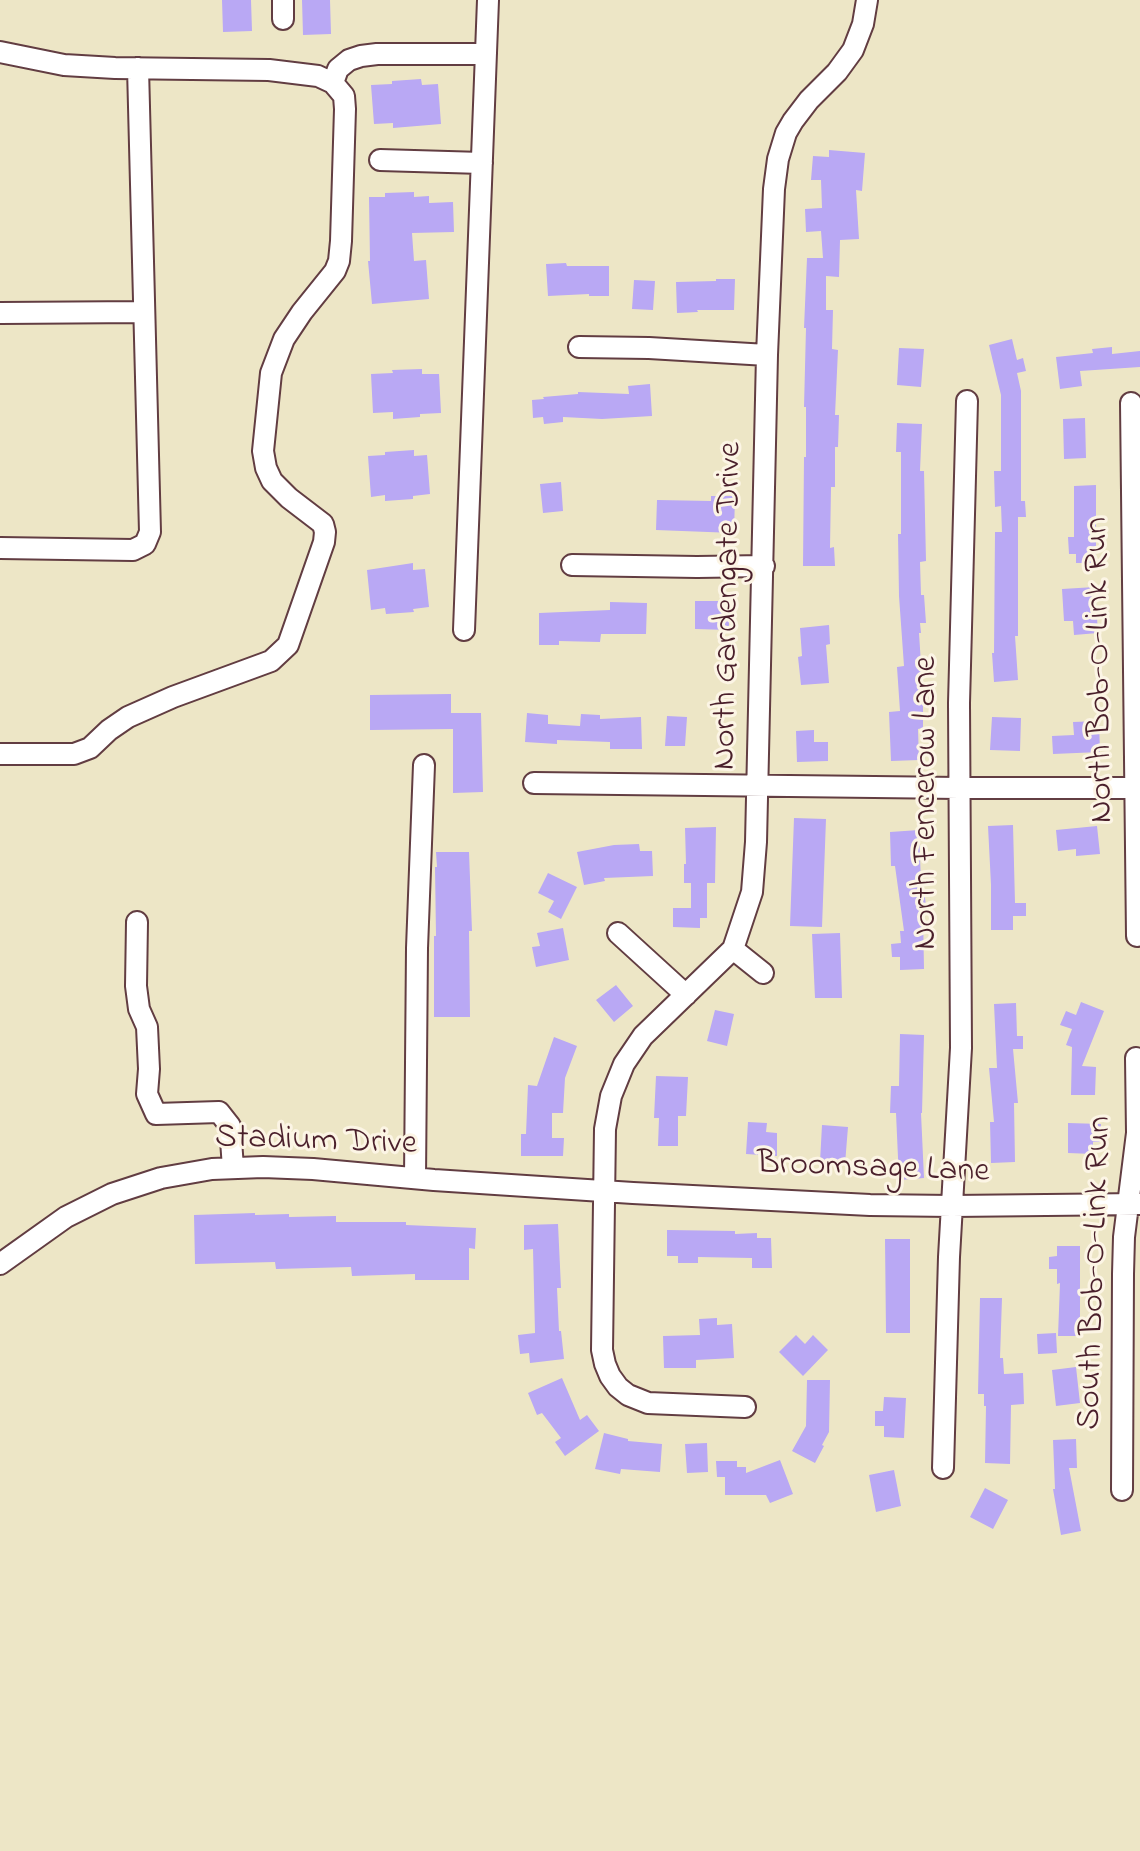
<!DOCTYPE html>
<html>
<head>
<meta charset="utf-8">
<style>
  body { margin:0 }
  canvas { display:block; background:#ede6c6 }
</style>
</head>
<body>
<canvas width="1140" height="1851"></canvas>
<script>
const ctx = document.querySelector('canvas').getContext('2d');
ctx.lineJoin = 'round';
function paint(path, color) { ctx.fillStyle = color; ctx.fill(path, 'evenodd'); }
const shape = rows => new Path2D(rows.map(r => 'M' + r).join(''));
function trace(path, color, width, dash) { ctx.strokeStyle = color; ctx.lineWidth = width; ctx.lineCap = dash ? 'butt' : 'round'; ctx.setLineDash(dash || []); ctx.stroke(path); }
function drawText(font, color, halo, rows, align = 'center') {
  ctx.font = font + ' "Indie Flower",sans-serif'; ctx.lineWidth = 6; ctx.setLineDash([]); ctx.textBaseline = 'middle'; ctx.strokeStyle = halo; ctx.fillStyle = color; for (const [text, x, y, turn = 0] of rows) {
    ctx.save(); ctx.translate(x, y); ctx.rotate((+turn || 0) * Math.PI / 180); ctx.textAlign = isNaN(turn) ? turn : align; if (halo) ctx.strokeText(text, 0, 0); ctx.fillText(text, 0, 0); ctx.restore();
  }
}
const building = shape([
  [222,0,251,0,252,31,223,32],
  [302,0,330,0,331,34,303,35],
  [421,79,422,85,438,84,441,124,393,128,393,123,374,124,371,85,392,84,392,81],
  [829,150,865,153,862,191,856,190,859,239,840,240,839,277,826,276,826,310,833,310,832,349,838,350,835,415,839,415,838,447,835,447,835,487,831,487,830,548,834,547,835,566,803,566,804,457,806,457,806,407,804,407,806,328,804,328,807,258,823,258,821,231,806,232,805,209,822,208,821,180,811,180,813,156,829,157],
  [414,192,414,197,429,196,429,203,453,202,454,232,412,233,414,261,426,260,429,299,372,304,368,261,370,261,369,197,385,197,385,193],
  [566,263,567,266,609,266,609,296,589,296,589,294,548,296,546,264],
  [716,279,735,279,734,310,697,310,698,312,677,313,676,282,716,281],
  [634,280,655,281,653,310,632,309],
  [1012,339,1017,360,1023,358,1026,371,1017,373,1021,391,1021,501,1025,501,1026,517,1018,517,1018,636,1015,636,1018,680,994,682,992,653,994,653,995,532,1002,532,1001,506,995,507,994,471,1001,471,1001,395,989,345],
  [1112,347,1112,354,1140,351,1140,367,1080,371,1082,386,1060,389,1056,357,1093,353,1092,349],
  [899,348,924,349,921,387,897,385],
  [422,369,422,374,439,374,441,413,420,414,420,417,393,419,393,412,373,413,371,374,393,373,392,370],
  [650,384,652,416,602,419,563,417,563,422,544,424,543,417,533,418,532,400,544,399,543,397,578,394,578,392,629,394,628,386],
  [1085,418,1086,458,1064,459,1063,419],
  [897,423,922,424,920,471,924,471,926,561,920,562,921,595,924,595,926,623,920,623,921,633,919,633,923,695,923,728,918,729,919,760,891,761,889,712,900,711,897,667,904,666,899,596,898,534,901,534,901,452,896,452],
  [414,450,414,456,427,455,430,494,413,496,413,499,385,501,385,495,371,497,368,456,385,455,385,452],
  [561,482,563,511,543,513,540,484],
  [1096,485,1096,563,1076,563,1076,554,1069,554,1068,537,1074,537,1074,486],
  [711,496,735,496,734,533,656,530,657,500,711,501],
  [413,563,413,570,425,569,429,607,413,609,414,612,386,614,385,608,371,610,367,570],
  [1095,587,1098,633,1074,635,1073,621,1064,621,1062,589],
  [695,601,721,601,721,606,729,607,729,630,695,629],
  [610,602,647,603,646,634,601,634,600,642,559,641,559,645,539,645,539,613,610,610],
  [829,625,830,644,826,645,829,683,801,685,798,657,802,656,800,628],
  [451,694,451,713,481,713,483,792,453,793,453,729,370,730,370,695],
  [527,713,548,715,548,724,580,726,581,714,600,715,600,719,641,717,642,749,610,749,610,742,557,740,557,744,525,742],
  [667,716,687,717,685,746,665,746],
  [992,717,1021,718,1020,751,990,750],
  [1099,721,1100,752,1053,754,1052,736,1074,735,1073,722],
  [814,730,814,742,828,742,828,761,797,762,796,731],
  [794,818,826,819,822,927,790,926],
  [1013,825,1015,903,1026,903,1026,916,1013,916,1013,930,991,930,991,885,988,826],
  [1097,826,1100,854,1076,856,1076,849,1058,851,1056,830],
  [716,827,715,883,707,883,707,918,700,918,700,928,673,927,673,908,691,908,691,883,684,883,684,864,686,864,685,828],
  [919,830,921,883,923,883,927,913,923,913,924,969,900,970,900,957,892,957,891,944,901,943,900,931,904,931,895,866,891,866,890,832],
  [639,844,640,851,652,851,653,876,604,878,605,881,584,885,577,852,614,845],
  [436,852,469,852,472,931,469,931,470,1017,434,1017,434,936,436,936,435,867,437,867],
  [548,873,577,887,561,919,548,912,554,901,538,893],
  [563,928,569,960,536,967,532,947,540,946,537,933],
  [840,933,842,998,815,998,812,934],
  [616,985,633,1006,614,1022,596,1000],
  [1081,1002,1104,1011,1082,1066,1096,1067,1095,1095,1071,1095,1072,1047,1066,1045,1072,1029,1060,1025,1066,1011,1076,1015],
  [1016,1003,1017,1036,1023,1036,1023,1049,1013,1049,1018,1103,1014,1103,1015,1162,991,1163,990,1122,994,1122,989,1068,997,1068,994,1004],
  [715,1010,734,1014,727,1046,707,1041],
  [900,1034,924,1035,922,1113,921,1113,924,1178,899,1180,896,1113,890,1113,891,1086,899,1086],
  [554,1037,577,1046,565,1078,563,1113,552,1113,552,1138,564,1138,563,1156,521,1156,521,1134,526,1134,528,1085,537,1086],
  [656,1076,688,1077,686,1116,678,1116,678,1146,658,1146,659,1118,654,1118],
  [748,1122,767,1123,766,1132,777,1133,777,1156,746,1154],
  [1068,1123,1101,1124,1100,1142,1093,1142,1093,1154,1068,1153],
  [822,1125,848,1127,845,1164,820,1162],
  [255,1213,255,1215,289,1214,289,1217,336,1216,336,1222,406,1222,406,1225,476,1228,475,1249,469,1248,469,1280,415,1280,415,1274,352,1276,351,1267,276,1269,275,1262,195,1264,194,1215],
  [558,1224,561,1288,557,1288,559,1331,561,1331,564,1359,530,1363,529,1353,520,1354,518,1335,535,1333,533,1249,524,1250,524,1225],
  [667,1230,735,1231,735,1234,757,1233,757,1238,771,1238,772,1268,752,1268,752,1258,698,1257,698,1263,678,1263,678,1256,667,1256],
  [885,1239,910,1239,910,1333,886,1333],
  [1057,1246,1080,1246,1080,1336,1058,1336,1060,1283,1057,1284,1057,1269,1049,1269,1049,1257,1057,1256],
  [980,1298,1002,1298,1000,1358,1003,1358,1004,1374,1023,1373,1024,1404,1011,1405,1010,1464,985,1463,986,1406,984,1406,984,1394,978,1394],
  [717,1318,717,1325,732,1324,734,1358,696,1360,696,1368,664,1368,663,1336,700,1335,699,1319],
  [1056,1333,1057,1353,1038,1354,1037,1334],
  [796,1335,805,1344,813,1335,828,1350,803,1376,779,1352],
  [1076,1367,1080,1403,1056,1406,1052,1370],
  [562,1378,580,1420,587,1415,599,1431,565,1456,555,1442,561,1438,542,1413,537,1415,528,1393],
  [807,1380,830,1380,829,1432,822,1445,824,1446,815,1463,792,1451,806,1426],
  [884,1397,906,1398,904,1438,884,1437,884,1426,875,1426,875,1411,883,1411],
  [604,1433,628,1439,628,1441,662,1444,660,1472,621,1469,620,1474,595,1469],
  [1076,1439,1077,1468,1069,1468,1081,1531,1061,1535,1053,1489,1055,1489,1053,1440],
  [707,1443,708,1472,687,1473,685,1444],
  [780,1460,793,1494,770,1503,766,1495,725,1495,725,1477,717,1477,716,1461,737,1461,737,1467,746,1467,746,1473],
  [894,1470,901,1506,876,1512,869,1475],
  [985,1488,1008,1500,993,1529,970,1517]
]);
const minor = shape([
  [283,19,283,0],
  [0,52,64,65,115,68,269,70,318,76,333,83,344,96,345,109,341,241,339,261,335,271,302,312,284,339,271,373,263,451,266,468,272,481,289,498,323,524,325,532,324,542,288,645,271,661,173,697,128,717,109,730,90,748,74,754,0,754],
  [333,83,338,69,349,60,361,56,377,54,486,54],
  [380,160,482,163],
  [0,313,144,312],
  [579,347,649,348,767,355],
  [1131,403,1137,936],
  [0,548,133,550,145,544,150,532,138,68],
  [572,565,697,567,764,566],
  [464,630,488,0],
  [534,783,959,788,1140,788],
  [137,922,136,986,139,1009,147,1027,149,1069,147,1094,156,1114,219,1112,230,1126,233,1168],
  [618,933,686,995],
  [733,949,763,973],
  [415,1178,417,948,424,765],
  [0,1264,66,1217,112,1194,161,1178,212,1169,263,1167,313,1169,434,1180,633,1193,870,1205,952,1206,1140,1204],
  [745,1407,648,1403,628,1395,618,1387,610,1376,605,1364,602,1350,605,1129,611,1096,624,1064,643,1036,733,949,752,892,756,842,767,355,774,189,778,159,786,133,793,121,809,100,837,72,853,50,863,24,867,0],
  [943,1468,949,1257,961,1048,959,703,967,401],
  [1122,1490,1123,1274,1124,1237,1137,1133,1136,1058]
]);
const streetNames = [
  ["North Gardengate Drive",730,606,-89],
  ["North Bob-O-Link Run",1102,670,-91],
  ["North Fencerow Lane",928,803,-90],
  ["Stadium Drive",316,1143,2],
  ["Broomsage Lane",873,1170,2],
  ["South Bob-O-Link Run",1097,1273,-88]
];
paint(building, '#b9a8f4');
trace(minor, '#623d42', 24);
trace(minor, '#fff', 20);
drawText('34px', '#4a1f2b', '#fcf5e5', streetNames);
</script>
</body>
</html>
